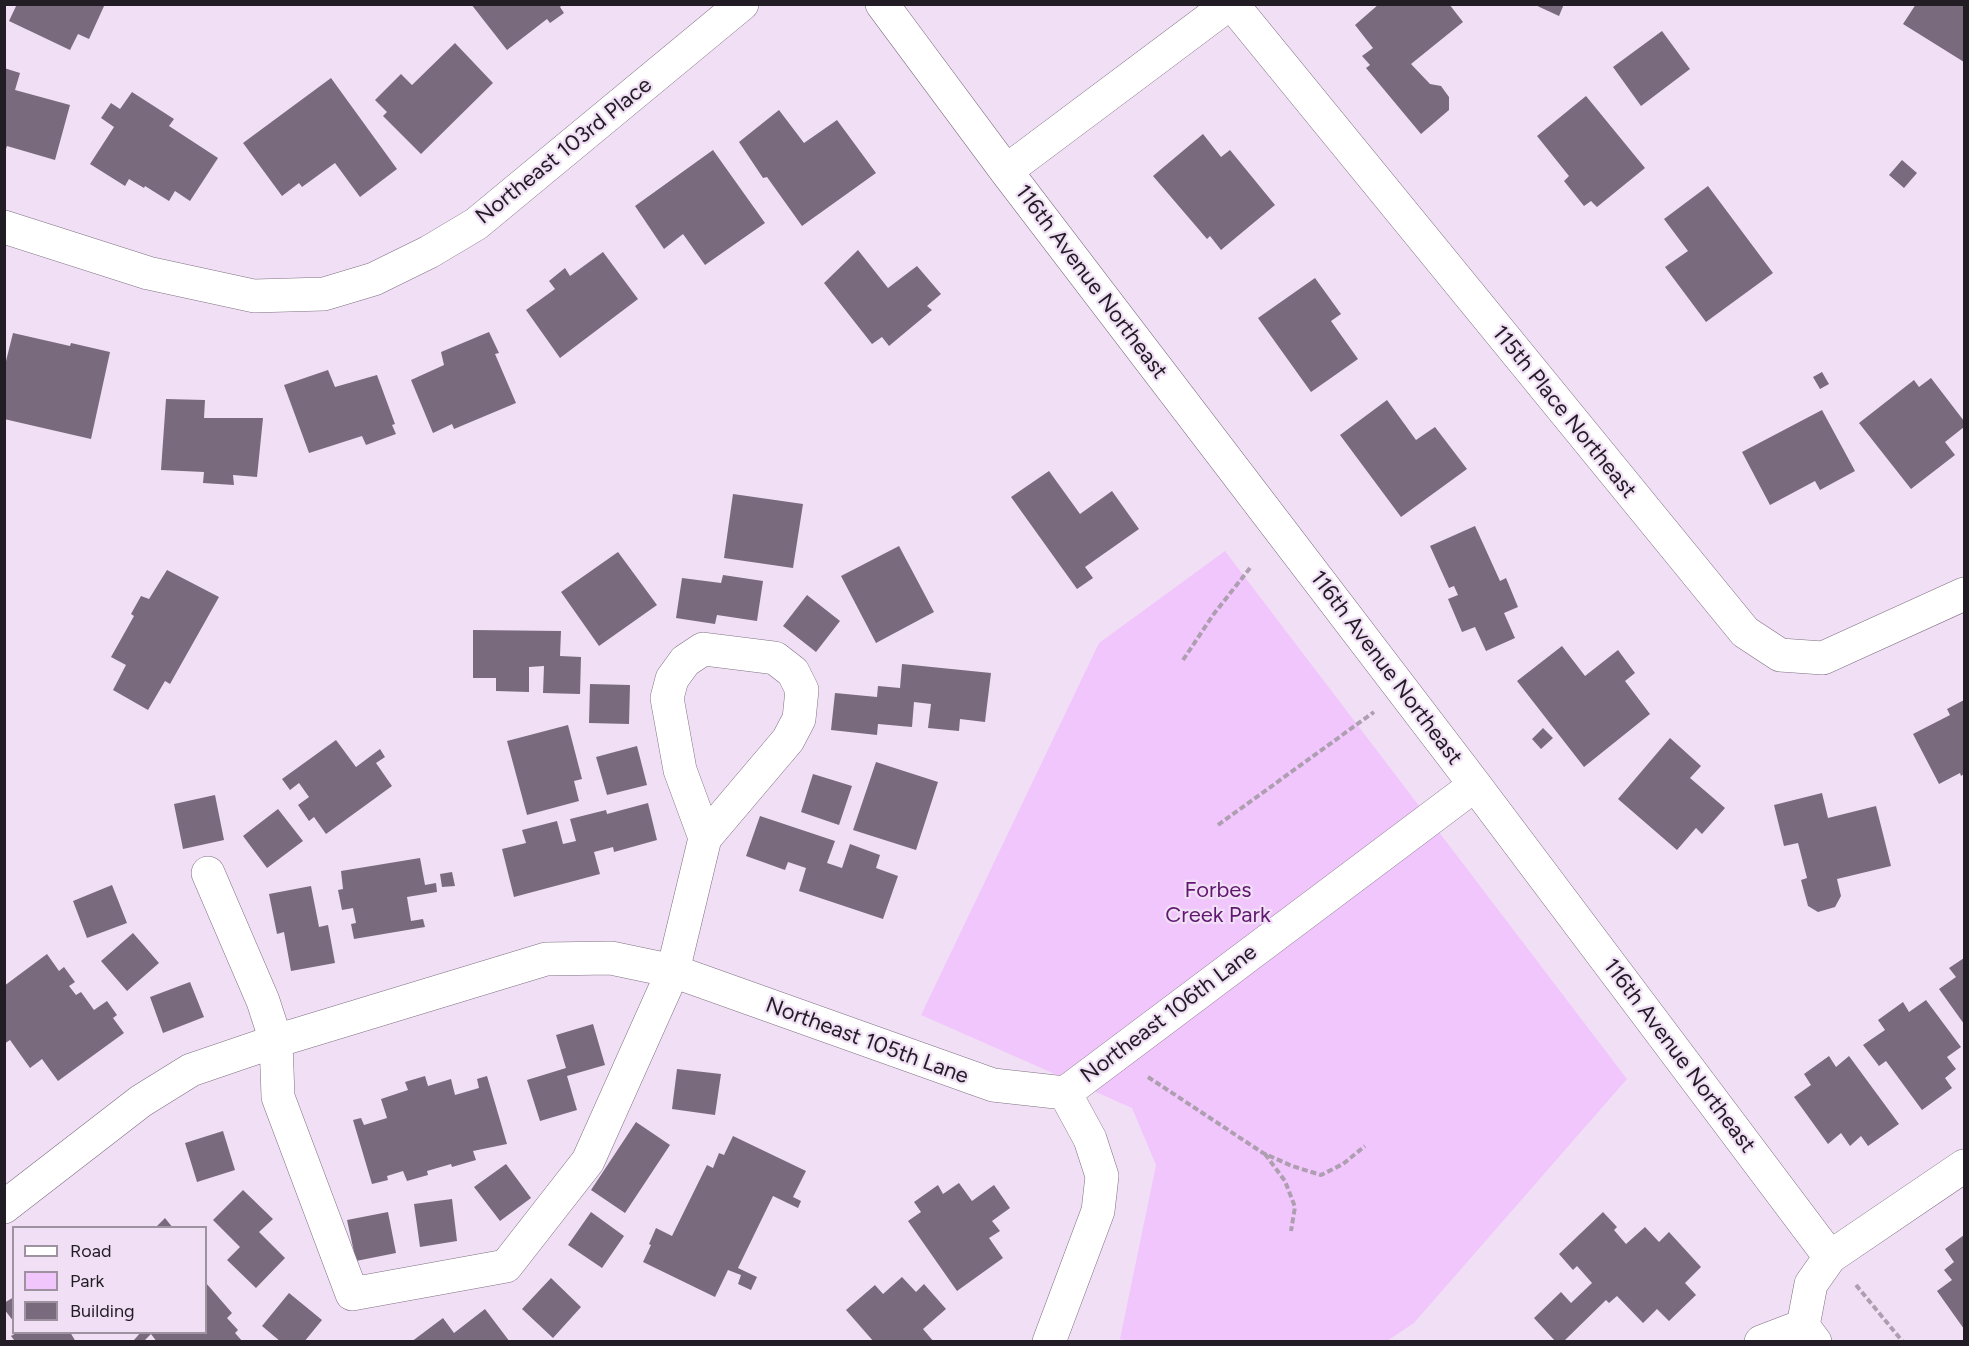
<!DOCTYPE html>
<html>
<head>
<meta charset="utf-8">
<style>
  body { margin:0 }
  #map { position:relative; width:1969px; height:1346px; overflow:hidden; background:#f1e0f5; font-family:Figtree,sans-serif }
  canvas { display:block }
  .frame { position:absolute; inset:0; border:6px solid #221c24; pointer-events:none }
  .legend { position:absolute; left:12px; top:1226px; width:195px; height:108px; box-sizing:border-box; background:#f1e0f5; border:2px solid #9e92a1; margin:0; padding:8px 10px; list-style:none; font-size:18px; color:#221c24 }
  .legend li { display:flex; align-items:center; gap:12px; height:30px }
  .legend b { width:30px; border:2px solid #9e92a1 }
</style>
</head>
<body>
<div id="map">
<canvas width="1969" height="1346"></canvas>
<div class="frame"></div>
<ul class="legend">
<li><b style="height:8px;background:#fff"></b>Road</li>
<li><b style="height:16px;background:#f1c6fc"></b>Park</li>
<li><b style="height:16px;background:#796a7d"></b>Building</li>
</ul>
</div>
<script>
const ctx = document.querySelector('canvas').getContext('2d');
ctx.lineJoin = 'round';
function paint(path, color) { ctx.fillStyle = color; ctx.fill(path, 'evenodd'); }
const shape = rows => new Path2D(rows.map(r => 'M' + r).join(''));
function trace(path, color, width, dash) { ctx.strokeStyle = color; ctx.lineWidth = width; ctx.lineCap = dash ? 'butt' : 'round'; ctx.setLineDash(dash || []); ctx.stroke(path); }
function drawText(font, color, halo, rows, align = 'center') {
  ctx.font = font + ' Figtree,sans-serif'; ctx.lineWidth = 4.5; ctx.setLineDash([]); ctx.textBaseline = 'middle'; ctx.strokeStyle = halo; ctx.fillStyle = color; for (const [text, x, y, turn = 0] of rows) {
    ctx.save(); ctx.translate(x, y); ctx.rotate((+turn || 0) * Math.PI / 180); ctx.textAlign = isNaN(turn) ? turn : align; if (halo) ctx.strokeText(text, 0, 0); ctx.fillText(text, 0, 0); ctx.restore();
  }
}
const green = shape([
  [1225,551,1627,1079,1414,1323,1387,1341,1128,1341,1120,1339,1156,1165,1132,1108,921,1015,1099,643]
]);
const building = shape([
  [17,4,105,4,89,39,78,34,70,50,9,21],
  [471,4,563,4,560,7,564,13,550,23,547,19,507,50],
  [1379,4,1449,4,1463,22,1411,64,1430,84,1441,86,1449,97,1449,110,1421,134,1366,68,1370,65,1362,56,1373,48,1355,25],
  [1533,4,1564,4,1559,16],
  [1916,4,1964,4,1964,62,1903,24],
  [1662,31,1690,69,1641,106,1613,67],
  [455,43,493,83,421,154,383,116,387,112,375,100,401,74,412,85],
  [4,68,20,73,15,90,70,105,55,160,7,146,4,154],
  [331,78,397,169,360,197,335,163,302,187,299,183,282,196,243,143],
  [132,92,174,119,169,126,218,158,190,201,175,191,169,201,145,186,144,188,129,179,125,186,90,164,114,127,101,118,111,103,120,109],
  [1586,96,1645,168,1597,207,1591,201,1584,206,1564,181,1569,176,1537,136],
  [779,110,804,143,837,120,876,173,802,226,767,177,763,178,739,142],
  [1203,134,1221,157,1230,150,1275,205,1221,250,1210,236,1207,239,1153,176],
  [713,150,765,223,705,265,683,234,664,249,635,206],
  [1902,160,1917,173,1904,188,1889,175],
  [1708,186,1773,273,1706,322,1665,267,1688,251,1664,219],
  [858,250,888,288,917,266,941,294,927,306,932,310,889,346,882,337,872,344,824,283],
  [603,252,638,299,560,358,526,310,555,289,549,281,565,268,570,276],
  [1315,278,1341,314,1331,321,1358,359,1311,392,1258,318],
  [489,332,499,353,495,354,516,403,454,429,452,424,433,433,411,380,444,365,441,352],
  [13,333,70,346,71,343,110,352,91,439,4,419,4,369],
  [328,370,335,387,377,375,395,424,392,425,396,434,366,445,362,436,309,453,284,385],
  [1822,372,1829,384,1820,389,1813,377],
  [1931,378,1964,421,1964,427,1945,442,1955,455,1911,489,1859,423,1914,380,1919,387],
  [166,399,205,400,204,418,263,418,257,477,233,475,234,485,203,483,204,472,161,470],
  [1387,400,1416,440,1435,427,1467,469,1401,517,1340,435],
  [1822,410,1855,471,1820,490,1815,481,1770,505,1742,452],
  [1049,471,1080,514,1112,491,1139,529,1085,567,1093,578,1077,589,1011,497],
  [733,494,803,504,793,568,724,558],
  [1475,526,1500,581,1506,578,1518,607,1504,613,1515,638,1486,651,1475,627,1462,632,1448,599,1458,595,1454,586,1449,588,1430,546],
  [899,546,934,612,876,643,841,576],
  [618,552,657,605,599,646,561,592],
  [167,570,219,597,170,684,165,681,148,710,113,690,126,665,111,657,134,616,131,614,141,596,149,599],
  [723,575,763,581,757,621,717,615,715,624,676,618,682,578,721,583],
  [807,595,840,621,816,652,783,626],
  [473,630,561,631,560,656,581,657,580,694,543,693,544,666,529,667,529,692,496,691,496,678,473,678],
  [1562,646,1585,676,1618,650,1635,673,1625,681,1650,714,1584,767,1517,681],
  [902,664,991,673,985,722,960,719,959,731,928,728,931,704,914,702,912,727,878,724,877,735,831,730,835,693,877,697,878,686,900,688],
  [590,684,630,685,629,724,589,723],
  [1964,700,1964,774,1961,776,1960,773,1939,784,1913,734,1950,715,1947,709],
  [568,725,582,779,574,781,579,801,527,815,507,741],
  [1543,728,1553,738,1541,749,1532,739],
  [1670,738,1701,766,1690,778,1725,808,1702,834,1696,828,1677,850,1618,799],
  [336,740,356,767,380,749,385,757,376,763,392,786,326,834,314,817,309,821,298,805,309,797,299,783,290,790,282,779],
  [637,746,647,785,607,795,596,757],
  [876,762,938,782,916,850,853,830],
  [813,774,852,786,839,825,801,812],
  [1822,793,1828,818,1876,806,1891,866,1837,879,1841,896,1835,907,1818,912,1808,906,1801,880,1807,878,1798,843,1784,846,1774,805],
  [215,795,224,840,183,849,174,804],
  [648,803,657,840,614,852,613,847,594,852,600,874,514,897,502,849,526,843,522,830,557,821,563,844,576,841,570,819,606,810,607,814],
  [278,809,303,841,267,868,243,836],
  [760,816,835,841,827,863,842,868,850,844,880,855,876,868,898,876,883,919,799,891,806,868,788,862,785,870,746,856],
  [420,858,425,885,436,883,437,892,407,897,411,921,423,919,425,927,354,939,351,924,356,923,353,908,342,910,338,890,343,889,341,871],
  [452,872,455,886,442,887,440,874],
  [112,885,127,923,87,938,73,901],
  [311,886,319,927,328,925,335,963,291,971,284,932,277,934,269,894],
  [133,933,159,963,127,991,101,961],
  [47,954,59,971,64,967,75,982,69,986,76,995,81,992,94,1010,107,1001,117,1015,113,1018,124,1033,58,1081,42,1059,30,1068,10,1040,4,1044,4,986],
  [1964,958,1964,1024,1939,989,1956,977,1949,968],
  [190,982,204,1017,163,1033,150,997],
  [1926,1000,1961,1047,1947,1057,1956,1069,1945,1078,1952,1088,1922,1110,1886,1061,1879,1066,1863,1045,1885,1030,1878,1020,1903,1002,1909,1012],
  [593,1024,605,1065,567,1076,577,1110,540,1121,527,1080,566,1068,556,1035],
  [1829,1056,1836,1067,1849,1056,1899,1124,1868,1146,1861,1136,1850,1146,1841,1133,1828,1144,1794,1097,1811,1085,1804,1074],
  [677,1069,721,1074,715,1115,672,1109],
  [425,1076,428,1086,451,1079,455,1095,479,1088,477,1079,487,1076,507,1144,473,1151,476,1160,452,1167,451,1164,427,1171,428,1175,407,1181,403,1171,387,1176,388,1180,372,1184,353,1120,361,1118,364,1125,387,1118,381,1099,408,1090,405,1082],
  [636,1122,670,1145,625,1213,591,1190],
  [223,1131,235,1170,197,1182,185,1143],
  [733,1136,806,1171,793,1197,801,1201,798,1208,773,1196,738,1268,757,1277,751,1290,738,1284,741,1275,728,1270,715,1297,643,1262,651,1245,649,1244,656,1228,672,1236,707,1165,713,1168,719,1153,724,1155],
  [506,1164,531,1198,500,1221,474,1187],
  [959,1183,972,1201,994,1185,1010,1208,992,1221,1000,1231,989,1238,1003,1258,957,1291,908,1221,921,1212,914,1202,938,1185,943,1194],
  [243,1190,273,1219,259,1232,285,1258,256,1288,227,1260,240,1247,213,1220],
  [452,1199,457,1241,420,1247,414,1204],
  [388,1212,396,1253,356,1261,347,1220],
  [591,1212,624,1236,602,1268,568,1245],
  [1603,1212,1617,1227,1614,1230,1626,1244,1645,1227,1659,1242,1669,1232,1701,1267,1685,1283,1696,1295,1669,1321,1657,1309,1643,1323,1617,1296,1609,1303,1606,1300,1563,1342,1556,1342,1534,1318,1561,1292,1571,1303,1592,1283,1577,1266,1573,1270,1559,1254],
  [165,1218,173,1228,155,1228],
  [1964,1235,1964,1329,1937,1291,1952,1280,1944,1270,1954,1262,1945,1249],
  [902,1277,916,1292,924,1284,946,1309,923,1329,934,1342,874,1342,846,1310,875,1285,883,1294],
  [551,1278,581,1307,553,1338,522,1309],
  [206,1283,232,1313,227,1318,238,1330,235,1333,243,1342,157,1342,151,1334,143,1342,134,1340,141,1332,206,1332],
  [289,1293,322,1320,304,1342,281,1342,262,1326],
  [14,1297,14,1322,4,1309,4,1303],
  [485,1309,510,1342,411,1342,443,1318,454,1333],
  [18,1332,70,1332,76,1342,12,1342,14,1340,11,1336]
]);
const path = shape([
  [1183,660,1213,615,1250,568],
  [1218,825,1374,712],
  [1148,1077,1263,1153,1292,1166,1321,1175,1343,1164,1365,1146],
  [1265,1154,1285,1181,1295,1207,1291,1231],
  [1856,1285,1903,1342]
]);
const minor = shape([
  [882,4,1006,171,1475,785,1830,1257,1811,1284,1803,1326,1815,1342],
  [1232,4,1745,632,1780,655,1823,658,1964,594],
  [1006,171,1229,4],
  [4,227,148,273,254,296,324,294,374,279,429,252,476,224,742,4],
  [208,873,263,1001,276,1041,278,1097,352,1294,506,1266,588,1161,673,971,705,838,788,740,799,719,802,690,793,672,775,658,703,649,685,661,672,679,667,698,680,770,705,838],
  [1065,1093,1475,785],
  [4,1207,141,1101,191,1070,276,1041,546,959,611,958,673,971,993,1085,1065,1093],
  [1830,1257,1964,1166],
  [1049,1342,1098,1211,1102,1176,1090,1139,1065,1093],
  [1761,1342,1803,1326]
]);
const streetNames = [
  ["Northeast 103rd Place",564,151,-39],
  ["116th Avenue Northeast",1091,282,53],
  ["115th Place Northeast",1564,412,51],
  ["116th Avenue Northeast",1386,668,53],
  ["Northeast 106th Lane",1169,1014,-37],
  ["Northeast 105th Lane",867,1041,20],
  ["116th Avenue Northeast",1679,1056,53]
];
const parkNames = [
  ["Forbes",1218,891],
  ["Creek Park",1218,916]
];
paint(green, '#f1c6fc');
paint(building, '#796a7d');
trace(minor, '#7f7082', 34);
trace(path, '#ad9fb0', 4, [6, 3]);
trace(minor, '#fff', 33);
drawText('22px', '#221c24', '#f1e0f5', streetNames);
drawText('22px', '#611771', '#f1e0f5', parkNames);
</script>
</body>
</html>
